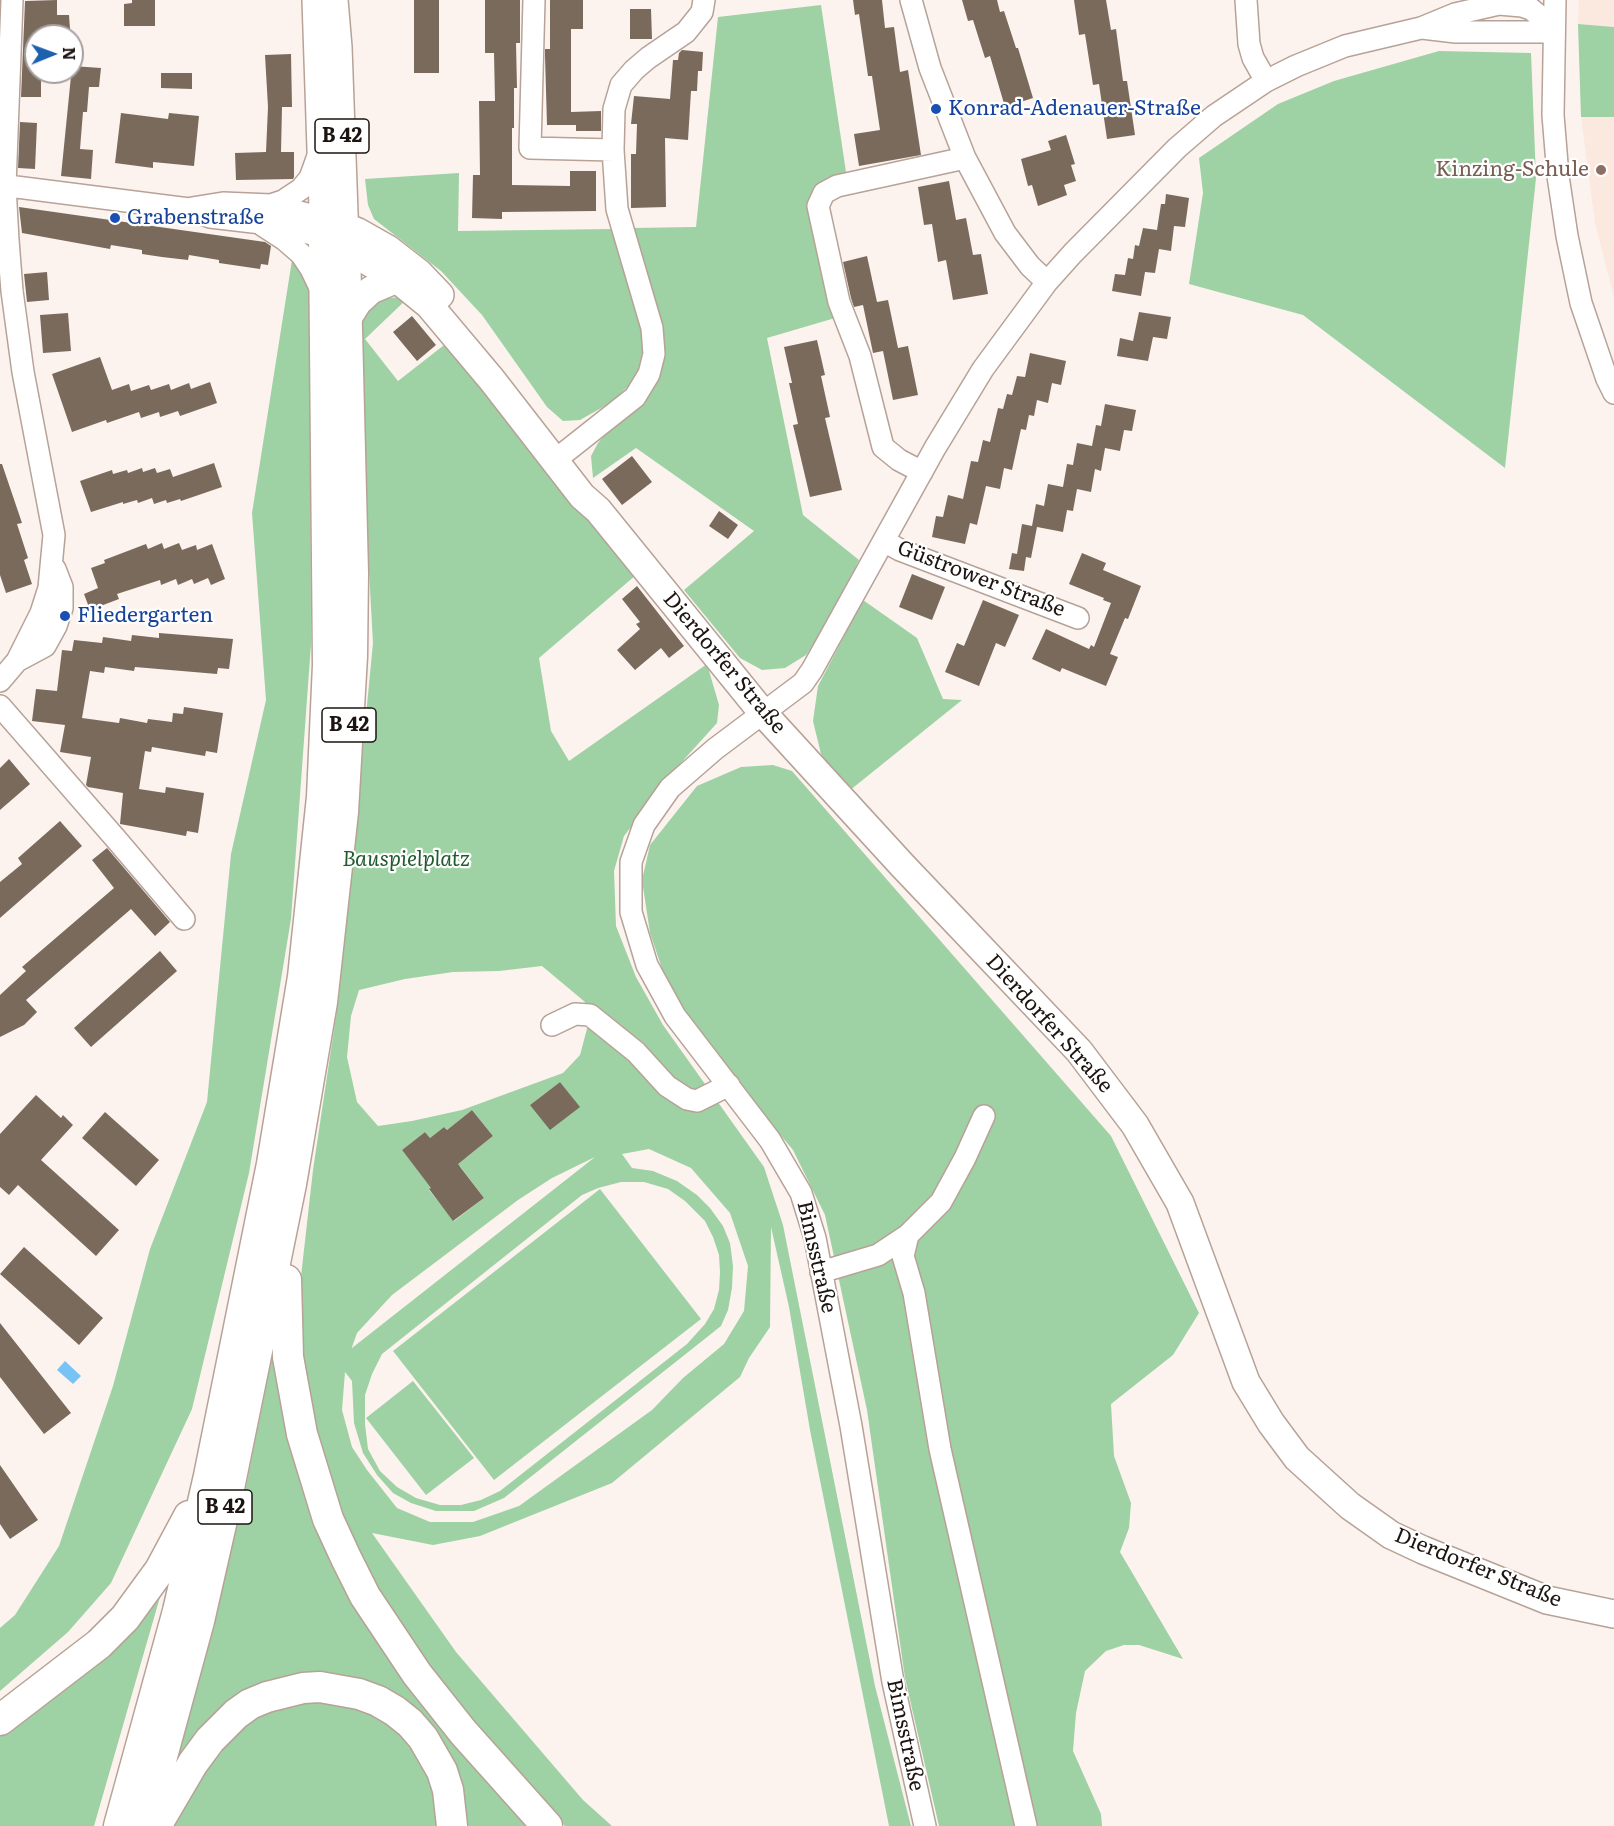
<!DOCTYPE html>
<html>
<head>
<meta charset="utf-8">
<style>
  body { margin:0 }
  #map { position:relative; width:1614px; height:1826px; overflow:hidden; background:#fcf3ef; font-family:Literata,serif }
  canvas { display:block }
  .north { position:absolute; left:24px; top:24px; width:60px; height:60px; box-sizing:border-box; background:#fff; border:2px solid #a4a1a0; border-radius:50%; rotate:89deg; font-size:16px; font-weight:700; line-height:24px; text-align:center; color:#1c1411 }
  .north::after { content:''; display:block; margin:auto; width:21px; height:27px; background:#1e60b0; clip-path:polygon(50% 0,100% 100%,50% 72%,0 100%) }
</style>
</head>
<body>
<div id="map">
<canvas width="1614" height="1826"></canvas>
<div class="north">N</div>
</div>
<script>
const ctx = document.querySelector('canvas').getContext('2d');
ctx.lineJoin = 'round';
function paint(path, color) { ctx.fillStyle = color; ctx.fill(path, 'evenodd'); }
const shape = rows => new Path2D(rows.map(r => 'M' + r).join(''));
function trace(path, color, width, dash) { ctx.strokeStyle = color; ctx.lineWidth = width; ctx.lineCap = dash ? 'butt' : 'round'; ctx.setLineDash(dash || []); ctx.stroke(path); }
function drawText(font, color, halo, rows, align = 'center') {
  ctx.font = font + ' Literata,serif'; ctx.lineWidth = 4.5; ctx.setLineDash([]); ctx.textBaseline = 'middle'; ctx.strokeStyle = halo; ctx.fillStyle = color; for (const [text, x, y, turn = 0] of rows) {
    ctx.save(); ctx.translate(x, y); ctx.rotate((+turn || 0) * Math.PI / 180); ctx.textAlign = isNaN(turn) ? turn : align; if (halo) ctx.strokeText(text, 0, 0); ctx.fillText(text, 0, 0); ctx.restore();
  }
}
const built = shape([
  [1579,0,1614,0,1614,27,1578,24],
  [1581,117,1614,117,1614,298,1595,223]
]);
const green = shape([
  [821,5,846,172,826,181,835,318,767,338,803,515,859,560,825,629,806,655,785,668,762,670,740,658,684,590,754,531,636,448,593,478,591,456,598,443,657,374,664,340,632,228,696,227,718,17],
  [1578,24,1614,27,1614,117,1581,117],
  [1439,51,1531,53,1536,178,1505,468,1303,315,1189,284,1203,193,1199,158,1278,104,1334,81],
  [459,173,458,231,613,229,642,330,643,349,636,379,610,403,580,420,563,421,547,407,482,315,441,271,374,219,368,205,365,179],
  [292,260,310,290,311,644,291,919,249,1173,192,1409,111,1583,68,1632,0,1691,0,1628,15,1615,59,1546,113,1386,150,1249,207,1102,231,854,266,700,252,513],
  [409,297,365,339,398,381,448,342,551,476,636,575,539,658,551,731,569,761,707,664,719,705,717,723,679,765,624,836,614,871,616,926,636,977,663,1025,764,1167,783,1225,875,1686,911,1826,889,1826,810,1430,789,1307,771,1227,770,1327,749,1358,740,1377,612,1483,480,1536,433,1545,372,1533,456,1652,583,1800,612,1826,565,1826,488,1746,379,1602,344,1530,312,1429,297,1312,313,1170,339,996,373,643,355,318,380,298],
  [542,966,585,1002,588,1025,580,1055,563,1073,462,1110,412,1121,378,1126,357,1102,347,1057,351,1016,359,990,405,979,453,972,499,971],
  [560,1082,579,1107,530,1105],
  [472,1110,493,1136,468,1156,426,1181,402,1150,425,1132,430,1138,444,1127,447,1130],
  [649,1149,691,1168,730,1213,748,1266,744,1311,724,1344,683,1378,652,1410,519,1506,473,1522,430,1522,397,1508,367,1470,352,1447,342,1410,345,1372,352,1381,354,1423,363,1453,377,1475,393,1493,411,1503,436,1511,474,1511,504,1498,721,1326,728,1310,732,1288,733,1266,730,1243,723,1226,710,1208,697,1195,677,1181,653,1171,632,1168,622,1154],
  [595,1157,352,1348,352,1347,357,1333,392,1295,518,1200,552,1178],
  [460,1166,484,1198,454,1221,429,1190],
  [621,1182,644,1182,668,1189,685,1201,705,1221,713,1237,719,1255,720,1272,719,1290,714,1309,705,1324,687,1344,500,1491,481,1500,461,1505,440,1505,416,1498,397,1487,380,1471,368,1449,365,1424,365,1395,372,1374,382,1354,582,1195,598,1188],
  [863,600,917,638,943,699,962,700,849,791,821,754,813,721,818,686],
  [773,765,792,771,1111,1136,1199,1313,1173,1355,1111,1404,1114,1456,1131,1503,1129,1528,1120,1552,1183,1659,1139,1645,1124,1645,1106,1651,1085,1671,1076,1713,1073,1751,1101,1814,1102,1826,939,1826,905,1678,867,1410,825,1215,793,1150,676,1010,650,933,642,880,650,845,697,786,741,767],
  [600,1189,701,1319,494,1480,393,1351],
  [277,1333,312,1504,535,1826,463,1826,440,1743,291,1680,169,1787,242,1506],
  [413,1381,474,1458,426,1495,366,1418],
  [162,1590,94,1826,0,1826,0,1735,35,1708],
  [337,1697,390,1720,430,1767,441,1826,169,1826,221,1739,279,1703]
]);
const water = shape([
  [65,1361,81,1376,73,1384,57,1370]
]);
const building = shape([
  [57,0,57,15,69,15,70,29,43,30,43,36,36,36,36,72,41,72,41,97,21,97,25,1],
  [132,0,155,0,155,26,124,26,124,4,132,3],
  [414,0,439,0,439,73,414,73],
  [485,0,520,0,520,43,516,43,517,88,514,88,514,128,512,128,512,185,570,186,570,171,596,171,596,211,502,212,502,219,472,218,473,175,480,175,479,101,495,101,494,53,485,53],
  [550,0,583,0,583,29,571,29,571,112,601,111,601,131,576,131,576,125,547,125,545,56,545,49,550,49],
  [853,0,882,0,885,28,894,27,900,72,908,70,921,155,859,166,854,134,880,130,872,76,868,76,859,14,855,15],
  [962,0,997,0,1000,12,1004,11,1016,48,1018,48,1033,98,1005,107,990,56,985,58,973,20,968,21],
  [1074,0,1106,0,1111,30,1116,29,1123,81,1127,81,1135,135,1107,139,1099,84,1093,85,1085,34,1079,35],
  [630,9,651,9,652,39,630,39],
  [682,50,703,52,702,71,698,71,697,91,691,91,688,140,665,138,666,207,631,208,631,154,636,154,637,124,631,124,634,96,670,99,673,60,678,60,679,53],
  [291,54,292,107,282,107,281,152,294,152,294,177,293,179,236,180,235,153,266,152,268,107,265,55],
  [72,66,101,68,99,87,89,87,87,112,83,112,80,149,93,150,91,179,61,176],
  [161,73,192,73,192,89,161,88],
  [121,113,168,119,169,113,199,116,194,166,153,162,153,168,115,163],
  [20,122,37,123,35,169,18,168],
  [1066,135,1075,164,1071,165,1076,181,1064,185,1067,195,1038,206,1032,185,1028,186,1021,159,1051,150,1048,141],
  [949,181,956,220,966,218,973,255,981,254,988,294,953,300,946,260,938,262,932,224,924,225,918,187],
  [1166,194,1189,198,1185,227,1174,226,1171,251,1159,249,1155,273,1145,272,1141,296,1112,291,1115,274,1125,275,1128,258,1133,259,1135,245,1139,246,1143,228,1157,230,1161,204,1165,204],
  [19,207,265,242,271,246,268,265,261,264,260,269,219,263,219,260,189,255,188,260,162,257,142,254,142,250,111,245,110,249,22,233],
  [867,256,877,302,888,300,898,348,908,346,918,395,893,400,883,351,873,353,863,305,854,307,851,298,843,262],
  [47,272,49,300,27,302,24,274],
  [1139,312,1171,317,1167,339,1153,337,1148,361,1117,356,1120,338,1133,341],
  [68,313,71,351,43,353,40,315],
  [412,316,436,345,417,361,393,332],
  [817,340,825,375,821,376,830,417,825,418,842,490,810,497,793,425,798,424,789,383,792,383,784,347],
  [1030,353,1066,361,1061,385,1052,383,1048,403,1037,400,1034,416,1029,415,1026,430,1021,429,1012,470,1004,468,1000,489,986,486,977,525,970,523,965,544,932,537,936,516,943,517,948,495,963,499,971,461,978,462,983,440,990,442,998,408,1003,409,1007,394,1012,395,1017,376,1025,377],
  [100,357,112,390,129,384,131,391,149,385,151,390,169,384,171,390,189,383,191,389,210,382,217,403,180,416,178,411,160,417,159,412,141,418,139,412,107,423,106,420,72,432,52,374],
  [1105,404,1136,410,1132,431,1124,430,1120,451,1105,448,1101,471,1095,469,1091,492,1077,489,1073,511,1067,510,1063,532,1032,526,1036,504,1044,506,1048,484,1063,487,1067,464,1073,465,1077,443,1092,446,1096,425,1101,426],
  [632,456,652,482,622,505,602,479],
  [214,463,222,487,181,501,180,499,167,503,166,500,154,504,152,498,138,503,137,500,123,504,123,502,91,512,80,481,112,470,113,474,127,470,128,473,142,468,143,472,155,468,157,473,170,469,173,477],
  [0,464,2,464,22,523,17,524,28,558,24,560,32,584,6,593,0,575],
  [719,511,738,525,728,539,709,526],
  [1022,524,1037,527,1031,558,1026,557,1024,571,1009,569,1012,553,1017,554],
  [162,543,164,549,179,543,182,550,196,545,197,550,212,544,225,579,211,585,208,578,194,584,192,579,178,585,176,579,161,585,160,580,117,594,119,599,90,610,84,594,98,588,91,568,105,563,104,560,146,544,148,549],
  [1082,553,1106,563,1103,570,1141,586,1128,619,1125,618,1110,654,1118,657,1106,686,1062,668,1060,672,1032,659,1046,629,1089,649,1091,645,1094,647,1111,603,1103,600,1104,598,1069,584],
  [912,574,945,587,932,620,899,607],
  [637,586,684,646,669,658,661,648,635,670,617,650,640,629,636,624,640,622,622,599],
  [983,600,1019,615,1005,647,996,643,979,686,945,672,957,643,964,646],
  [159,633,233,639,229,669,218,668,217,674,135,667,134,671,105,667,104,673,90,671,82,718,119,723,120,718,147,723,148,719,172,722,173,713,183,714,184,707,223,713,217,753,206,751,205,756,152,747,151,752,145,751,139,789,165,793,166,787,204,793,198,833,187,831,186,836,120,824,123,793,88,787,86,785,91,757,60,752,65,725,32,721,36,689,57,691,62,650,72,651,74,640,102,643,103,637,131,641,132,635,159,638],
  [9,759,30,784,0,810,0,768],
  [60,821,82,846,0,918,0,882,22,864,18,858],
  [107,848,170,922,155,936,131,909,26,1000,37,1012,24,1025,0,1037,0,995,26,971,22,967,114,888,92,860],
  [160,951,177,971,91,1047,74,1028],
  [560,1082,580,1107,550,1130,530,1105],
  [36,1095,61,1118,63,1115,73,1125,41,1160,119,1230,96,1256,18,1185,9,1195,0,1187,0,1134],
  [472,1110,493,1136,458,1164,484,1198,453,1221,429,1189,431,1188,402,1150,425,1132,430,1138,444,1127,447,1130],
  [105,1112,159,1160,136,1186,82,1138],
  [24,1247,103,1318,79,1345,0,1274],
  [0,1323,71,1413,44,1434,0,1377],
  [0,1465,38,1520,10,1539,0,1524]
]);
const minor = shape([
  [534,0,530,148,613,150],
  [911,0,930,68,965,158,1005,233,1030,266,1047,282],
  [1246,0,1249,44,1253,58,1266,81],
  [1555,0,1553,115,1558,176,1567,236,1581,303,1607,379,1614,393],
  [1422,28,1456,32,1554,32],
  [0,185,189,209,210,217,287,226,324,238],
  [271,205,283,201,301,189,310,178,319,153],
  [192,208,223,203,271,205,323,218],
  [262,225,285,240,301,254,311,269,322,292],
  [554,461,635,397,649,374,654,354,652,328,617,209,613,150,614,109,621,85,634,70,648,58,686,32,702,12,704,0],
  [922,472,899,460,883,447,860,356,839,302,818,206,824,193,837,186,965,158],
  [884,541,900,550,1078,618],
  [17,661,45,646,56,626,62,608,62,587,55,569],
  [0,681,17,661,41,613,49,588,54,535,23,372,12,291,8,240,5,186,12,0],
  [0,706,116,839,184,919],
  [552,1025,575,1014,590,1015,636,1052,667,1086,687,1099,697,1101,729,1085],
  [908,1235,903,1256,914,1293,940,1449,1026,1826],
  [821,1272,878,1255,908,1235,941,1202,965,1158,984,1116],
  [925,1826,893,1682,851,1426,815,1238,801,1193,770,1140,675,1016,647,965,631,912,631,862,644,825,670,788,715,749,803,683,812,670,935,448,983,369,1047,282,1073,253,1177,148,1214,116,1266,81,1296,66,1345,46,1421,28,1455,14,1499,4,1522,6,1531,9,1543,19,1554,32]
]);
const major = shape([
  [316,0,324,238,357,255,397,279,429,305,492,380,582,496,598,510,762,712,902,865,1079,1051,1135,1125,1180,1203,1246,1382,1271,1423,1297,1458,1350,1506,1391,1535,1423,1550,1547,1600,1614,1614],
  [334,0,338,47,345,240],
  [323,218,358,232,388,249,419,273,440,295],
  [346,321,358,302,371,290,397,279]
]);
const highway = shape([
  [286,1280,288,1357,302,1434,328,1519,346,1558,365,1596,417,1674,463,1732,547,1826],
  [0,1720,99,1644,125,1618,160,1570,189,1516],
  [119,1826,178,1611,209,1476,272,1164,303,977,322,797,328,665,324,238],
  [143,1826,199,1621,227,1498,291,1184,322,1002,343,812,352,656,353,573,345,248],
  [156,1826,193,1763,210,1740,236,1714,250,1704,267,1697,303,1688,320,1687,359,1694,378,1701,395,1711,410,1723,423,1738,442,1771,448,1790,452,1826]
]);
const markers = [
  [936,109,6,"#1a4fb4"],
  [1601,170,6,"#8d6e63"],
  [115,218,6,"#1a4fb4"],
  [65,616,6,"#1a4fb4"]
];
const shields = [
  [342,136,54],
  [349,725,54],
  [225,1507,54]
];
const shieldNames = [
  ["B 42",342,136],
  ["B 42",349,725],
  ["B 42",225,1507]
];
const transitNames = [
  ["Konrad-Adenauer-Straße",948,109],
  ["Grabenstraße",127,218],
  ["Fliedergarten",77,616]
];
const educationNames = [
  ["Kinzing-Schule",1589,170]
];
const streetNames = [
  ["Güstrower Straße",981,579,21],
  ["Dierdorfer Straße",724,663,50],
  ["Dierdorfer Straße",1049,1024,48],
  ["Bimsstraße",816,1257,77],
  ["Dierdorfer Straße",1478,1568,22],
  ["Bimsstraße",905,1735,78]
];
const parkNames = [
  ["Bauspielplatz",406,860]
];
paint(built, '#fbe9e0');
paint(green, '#9ed1a3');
paint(water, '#79c2f6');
paint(building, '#7a6a5c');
trace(minor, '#b7a297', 24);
trace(major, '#b7a297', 30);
trace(highway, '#b7a297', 33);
trace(minor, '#fff', 21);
trace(major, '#fff', 27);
trace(highway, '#fff', 30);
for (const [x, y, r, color] of markers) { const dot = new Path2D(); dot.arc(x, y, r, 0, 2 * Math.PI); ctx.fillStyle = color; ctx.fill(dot); trace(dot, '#fff', 2); }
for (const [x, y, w] of shields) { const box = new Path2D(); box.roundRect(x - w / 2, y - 17, w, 34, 4.5); ctx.fillStyle = '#fff'; ctx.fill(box); trace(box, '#1c1411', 1.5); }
drawText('bold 20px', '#1c1411', null, shieldNames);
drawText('21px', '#164399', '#fff', transitNames, 'left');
drawText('21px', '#785e54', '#fff', educationNames, 'right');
drawText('21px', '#1c1411', '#fff', streetNames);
drawText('italic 21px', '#225c2e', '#fff', parkNames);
</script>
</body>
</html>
